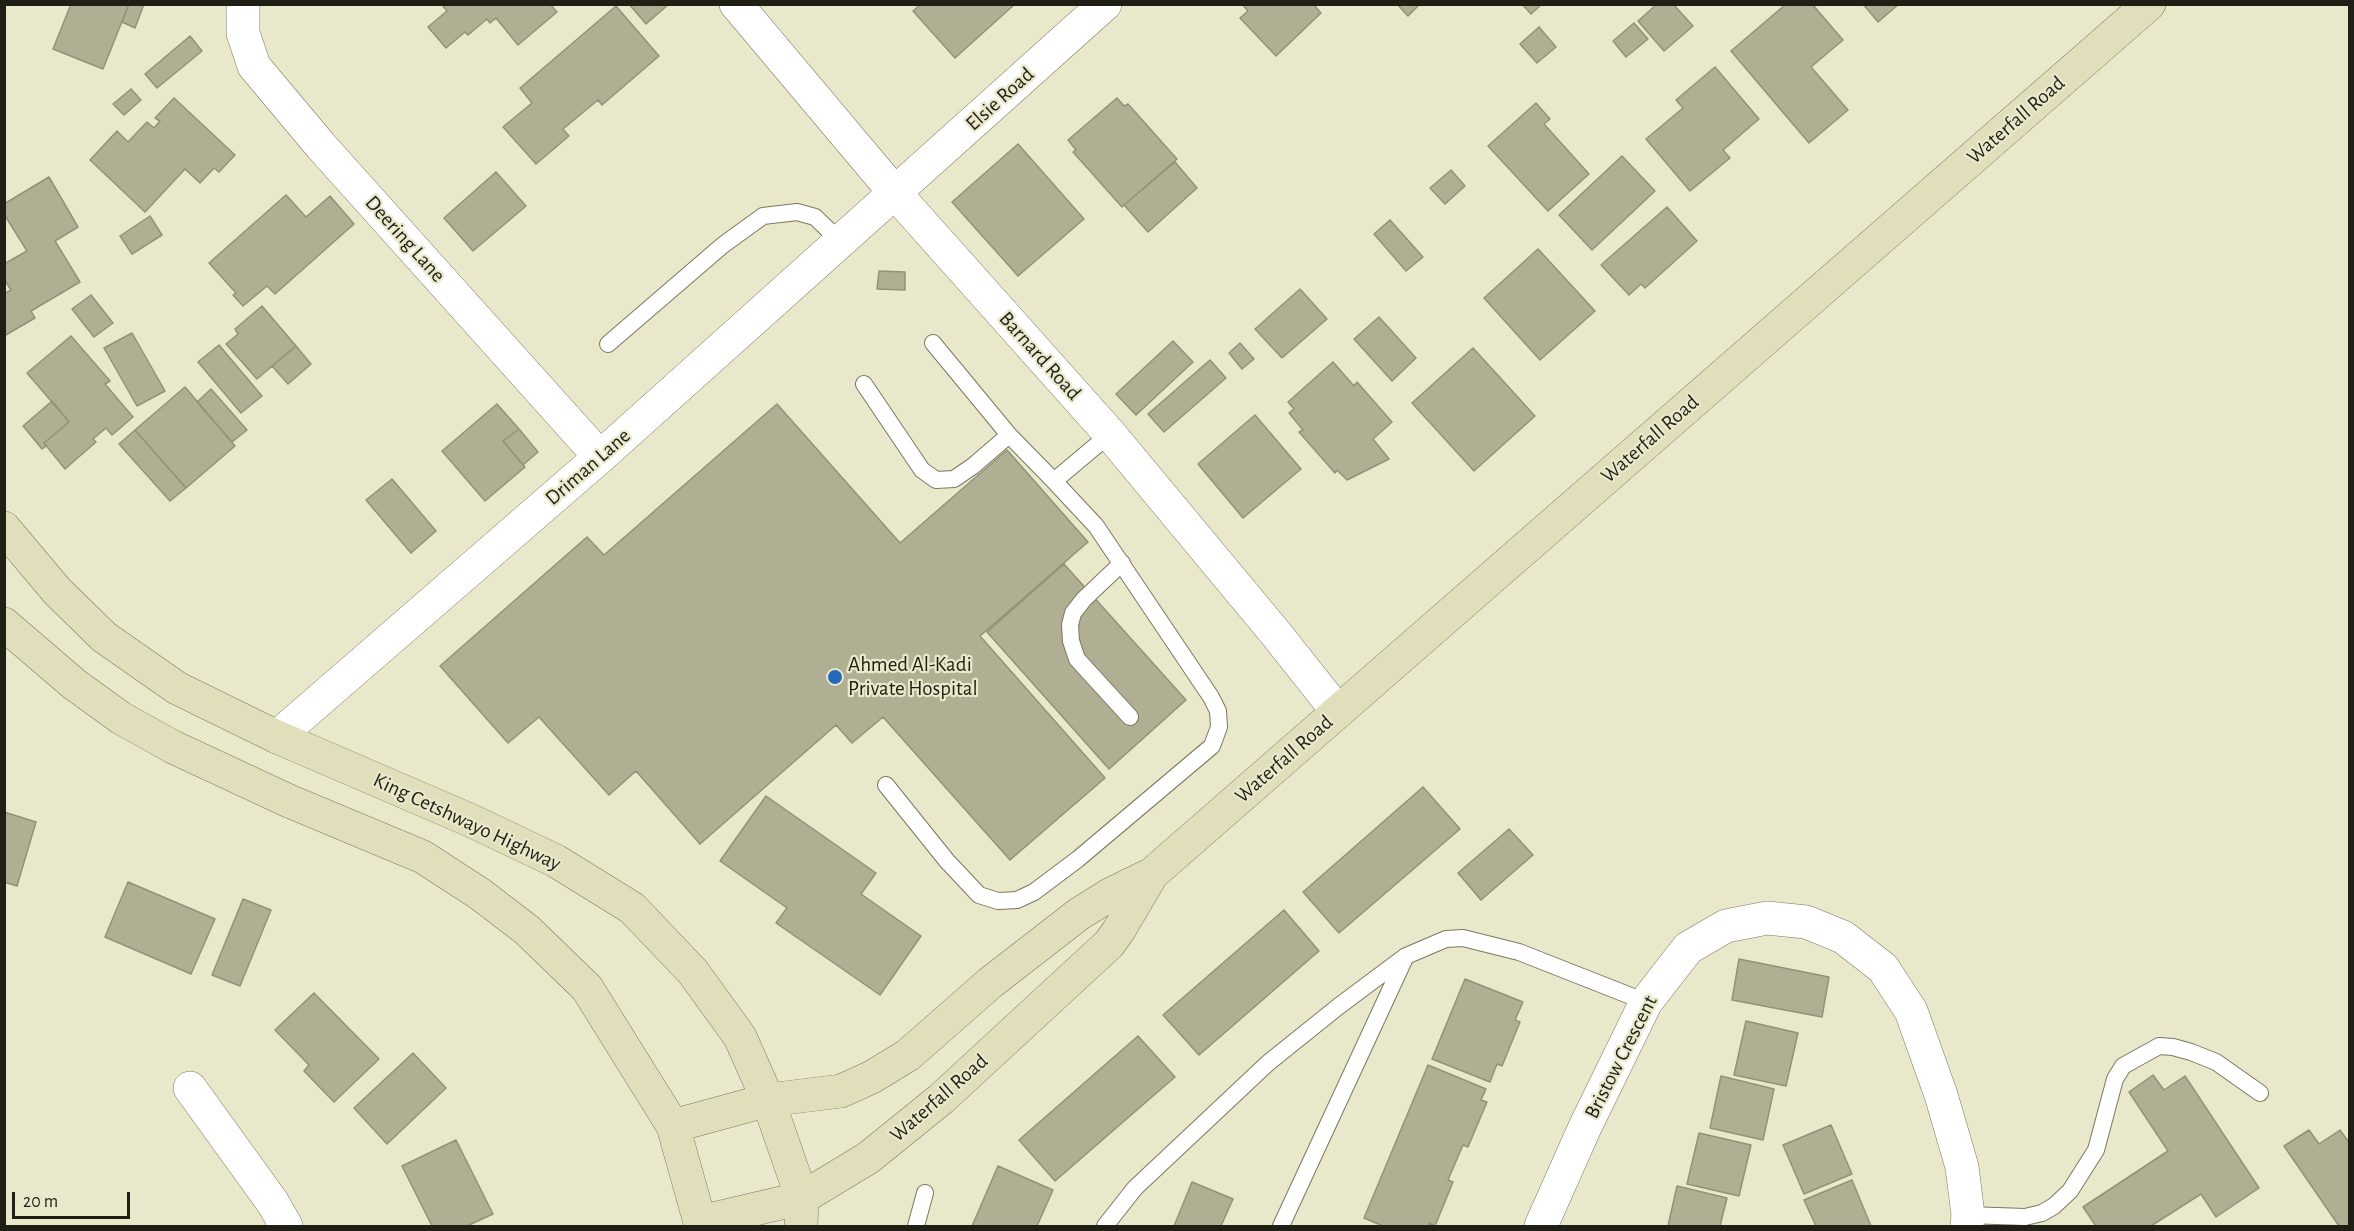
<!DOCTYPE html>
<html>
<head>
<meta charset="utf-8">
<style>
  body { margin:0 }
  #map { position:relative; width:2354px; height:1231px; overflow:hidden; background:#e9e8cb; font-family:"Alegreya Sans",sans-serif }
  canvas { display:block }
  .frame { position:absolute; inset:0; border:6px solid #201f15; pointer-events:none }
  .scale { position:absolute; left:12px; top:1192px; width:118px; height:27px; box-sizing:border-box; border:3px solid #201f15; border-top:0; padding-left:8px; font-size:18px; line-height:21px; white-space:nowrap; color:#201f15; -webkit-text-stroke:4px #e9e8cb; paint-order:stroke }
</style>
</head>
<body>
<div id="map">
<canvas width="2354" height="1231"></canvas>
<div class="frame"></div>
<div class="scale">20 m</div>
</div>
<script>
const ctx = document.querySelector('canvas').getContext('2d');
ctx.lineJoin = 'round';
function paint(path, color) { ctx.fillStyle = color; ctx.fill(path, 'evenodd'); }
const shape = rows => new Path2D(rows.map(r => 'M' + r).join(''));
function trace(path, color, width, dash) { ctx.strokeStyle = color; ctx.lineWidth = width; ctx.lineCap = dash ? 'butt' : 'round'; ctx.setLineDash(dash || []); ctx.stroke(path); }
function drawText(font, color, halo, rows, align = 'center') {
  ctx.font = font + ' "Alegreya Sans",sans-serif'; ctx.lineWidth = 4.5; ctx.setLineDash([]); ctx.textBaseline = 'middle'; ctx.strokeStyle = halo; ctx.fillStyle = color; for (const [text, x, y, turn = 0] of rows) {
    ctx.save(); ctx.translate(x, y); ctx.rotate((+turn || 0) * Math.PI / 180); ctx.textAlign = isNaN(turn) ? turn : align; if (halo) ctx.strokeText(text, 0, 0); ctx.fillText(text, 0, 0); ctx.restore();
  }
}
const building = shape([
  [71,4,129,4,103,69,53,49,71,4],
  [129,4,144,4,135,28,122,22,129,4],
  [445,4,550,4,557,12,518,45,496,18,490,23,487,19,468,35,465,32,446,48,428,27,447,11,443,6,445,4],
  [629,4,669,4,646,24,629,4],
  [921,4,1015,4,955,58,913,11,921,4],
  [1242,4,1313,4,1321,13,1276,56,1240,18,1248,11,1242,4],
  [1397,4,1420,4,1408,16,1397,4],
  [1522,4,1542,4,1531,14,1522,4],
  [1657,4,1673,4,1693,26,1664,51,1638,21,1657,4],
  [1786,4,1812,4,1843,40,1811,67,1848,110,1809,143,1731,51,1786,4],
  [1863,4,1899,4,1878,22,1863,4],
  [616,6,659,56,602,105,598,100,563,129,569,136,536,164,503,127,532,103,520,88,616,6],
  [1634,23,1648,39,1626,57,1613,41,1634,23],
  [1539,27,1556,47,1537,63,1520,44,1539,27],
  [190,36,202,51,157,88,145,74,190,36],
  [1715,67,1759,119,1723,150,1730,158,1690,191,1646,139,1683,108,1676,100,1715,67],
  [131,89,141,100,124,115,113,104,131,89],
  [174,98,235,155,219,172,214,168,200,183,185,169,145,212,90,160,117,131,128,142,147,122,154,128,160,121,155,118,174,98],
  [1117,98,1124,106,1128,104,1177,159,1122,207,1073,152,1076,150,1068,140,1117,98],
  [1536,103,1550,119,1544,124,1589,174,1548,211,1488,146,1536,103],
  [1018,144,1084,219,1018,276,952,202,1018,144],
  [1622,156,1655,191,1592,250,1559,215,1622,156],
  [1175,162,1197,188,1148,232,1124,205,1175,162],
  [1451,170,1465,186,1445,204,1430,188,1451,170],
  [496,172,526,206,473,251,444,218,496,172],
  [49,177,78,227,55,241,80,282,31,311,35,318,4,336,4,294,11,290,4,279,4,264,27,251,4,214,4,204,49,177],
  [286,195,306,217,330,196,354,224,275,294,267,286,243,306,233,295,236,293,209,263,286,195],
  [1667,207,1697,241,1645,288,1641,284,1629,295,1601,265,1667,207],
  [150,216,162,235,132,254,120,236,150,216],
  [1390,220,1423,257,1406,271,1374,234,1390,220],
  [1538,249,1595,311,1540,360,1484,298,1538,249],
  [879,271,905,272,905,290,877,289,879,271],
  [1300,289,1327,319,1282,358,1255,329,1300,289],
  [91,295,113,323,94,337,72,309,91,295],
  [262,306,296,346,257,379,226,344,238,334,235,329,262,306],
  [1379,317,1416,358,1392,381,1354,339,1379,317],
  [132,333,165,391,137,406,104,348,132,333],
  [71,336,110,381,105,384,133,417,112,435,106,428,93,439,96,442,65,469,44,443,69,422,27,373,71,336],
  [1173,341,1193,362,1136,415,1116,394,1173,341],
  [1240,343,1254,359,1242,369,1229,353,1240,343],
  [219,345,262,396,241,413,198,362,219,345],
  [296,346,311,364,288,384,272,366,296,346],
  [1473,348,1535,416,1474,471,1412,403,1473,348],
  [1210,360,1226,378,1164,432,1148,414,1210,360],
  [1333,362,1354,386,1357,382,1392,422,1373,439,1389,459,1347,480,1337,470,1335,473,1299,432,1303,430,1289,413,1294,409,1288,402,1333,362],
  [185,387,235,446,186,488,135,430,185,387],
  [211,389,247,430,232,442,197,402,211,389],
  [52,401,69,422,44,443,46,446,42,449,23,426,52,401],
  [497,404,519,429,503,441,525,467,485,501,442,451,497,404],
  [777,404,900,543,1007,450,1088,542,980,636,1105,778,1010,860,883,717,852,743,836,725,700,844,636,771,609,795,539,717,508,743,440,666,587,537,604,555,777,404],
  [1255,415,1301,469,1243,518,1198,464,1255,415],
  [519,429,538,452,523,465,503,441,519,429],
  [135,430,186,488,170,501,119,444,135,430],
  [392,479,436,531,411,553,366,500,392,479],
  [1064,564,1186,700,1109,769,987,632,1064,564],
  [1423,787,1460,829,1339,933,1303,892,1423,787],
  [766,796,876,873,861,894,921,936,880,995,776,923,787,908,720,861,766,796],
  [4,812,36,822,17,886,4,882,4,812],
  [1509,829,1533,855,1481,900,1458,873,1509,829],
  [128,882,215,919,191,974,105,937,128,882],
  [243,899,271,910,240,986,212,975,243,899],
  [1284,910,1319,951,1199,1055,1163,1015,1284,910],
  [1739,959,1829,977,1822,1017,1732,1000,1739,959],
  [1465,979,1523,1002,1515,1020,1520,1022,1502,1066,1497,1064,1490,1082,1432,1059,1465,979],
  [314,993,379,1059,334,1102,304,1071,309,1065,275,1030,314,993],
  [1746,1021,1798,1033,1786,1086,1734,1075,1746,1021],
  [1138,1036,1175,1077,1055,1181,1019,1140,1138,1036],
  [413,1053,446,1088,387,1144,354,1108,413,1053],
  [1428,1065,1486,1089,1481,1100,1487,1102,1468,1147,1463,1145,1448,1180,1453,1182,1435,1226,1429,1223,1428,1226,1383,1226,1364,1218,1428,1065],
  [2153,1075,2164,1090,2185,1076,2259,1188,2216,1217,2201,1194,2151,1226,2096,1226,2083,1207,2168,1151,2129,1092,2153,1075],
  [1721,1076,1774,1089,1763,1140,1710,1128,1721,1076],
  [1831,1125,1852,1174,1804,1194,1783,1145,1831,1125],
  [2309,1130,2319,1144,2340,1130,2350,1144,2350,1226,2339,1226,2284,1146,2309,1130],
  [1699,1133,1751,1145,1739,1196,1687,1184,1699,1133],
  [456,1140,493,1214,467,1226,432,1226,402,1166,456,1140],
  [998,1166,1053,1190,1037,1226,972,1226,998,1166],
  [1852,1180,1871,1226,1816,1226,1804,1200,1852,1180],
  [1192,1182,1233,1199,1221,1226,1174,1226,1192,1182],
  [1677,1186,1727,1198,1720,1226,1668,1226,1677,1186]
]);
const lane = shape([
  [933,343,1009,435,1054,481],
  [608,344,723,245,763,216,797,212,815,217,841,242],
  [864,384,922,470,936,480,954,479,973,466,1009,435],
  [1122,563,1084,599,1073,613,1070,625,1071,641,1077,659,1130,717],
  [886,785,947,861,979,895,998,901,1017,900,1034,892,1078,859,1212,746,1219,727,1218,711,1211,697,1096,526,1054,481,1110,434],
  [1968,1215,2025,1217,2042,1213,2054,1206,2070,1191,2096,1150,2115,1079,2123,1066,2159,1046,2173,1047,2191,1052,2216,1062,2260,1093],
  [916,1226,925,1193],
  [1105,1226,1135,1188,1268,1063,1339,1006,1406,956,1446,939,1463,938,1519,952,1646,1002],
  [1281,1226,1405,958]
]);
const street = shape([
  [243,4,243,33,254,66,321,146,600,457],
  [736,4,895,193,1110,434,1277,635,1338,712],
  [277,737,600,457,1105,4],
  [190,1088,273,1203,286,1226],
  [1541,1226,1585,1127,1646,1002,1688,948,1726,926,1767,918,1806,922,1843,937,1883,968,1911,1011,1941,1095,1962,1167,1968,1215,1967,1226]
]);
const secondary = shape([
  [4,528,57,591,104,637,177,688,277,737,472,821,556,861,632,908,693,972,740,1037,768,1100,802,1198,801,1226],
  [4,624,74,684,121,718,173,747,289,801,423,857,480,894,527,930,587,988,673,1126,701,1226],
  [673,1126,768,1100,841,1091,872,1077,908,1055,990,983,1079,914,1111,894,1152,874,2149,4],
  [700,1222,802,1198,868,1158,941,1099,1109,944,1119,930,1152,874]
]);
const markers = [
  [835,677,8,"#246abb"]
];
const streetNames = [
  ["Elsie Road",1000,99,-42],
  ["Waterfall Road",2016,120,-41],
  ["Deering Lane",405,239,48],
  ["Barnard Road",1040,356,48],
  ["Waterfall Road",1650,439,-41],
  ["Driman Lane",588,467,-41],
  ["Waterfall Road",1284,759,-41],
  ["King Cetshwayo Highway",467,822,25],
  ["Bristow Crescent",1621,1057,-63],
  ["Waterfall Road",939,1098,-41]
];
const poiNames = [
  ["Ahmed Al-Kadi",848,665],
  ["Private Hospital",848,689]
];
paint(building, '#b0ae93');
trace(building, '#939277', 1.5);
trace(lane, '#7a795f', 18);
trace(street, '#7a795f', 34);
trace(secondary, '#7a795f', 34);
trace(lane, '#fff', 16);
trace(street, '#fff', 33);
trace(secondary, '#e1debc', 33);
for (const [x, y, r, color] of markers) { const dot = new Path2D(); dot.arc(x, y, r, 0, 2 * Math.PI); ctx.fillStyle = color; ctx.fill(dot); trace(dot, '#e9e8cb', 2); }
drawText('21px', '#201f15', '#e9e8cb', streetNames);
drawText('21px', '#201f15', '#e9e8cb', poiNames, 'left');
</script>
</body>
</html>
